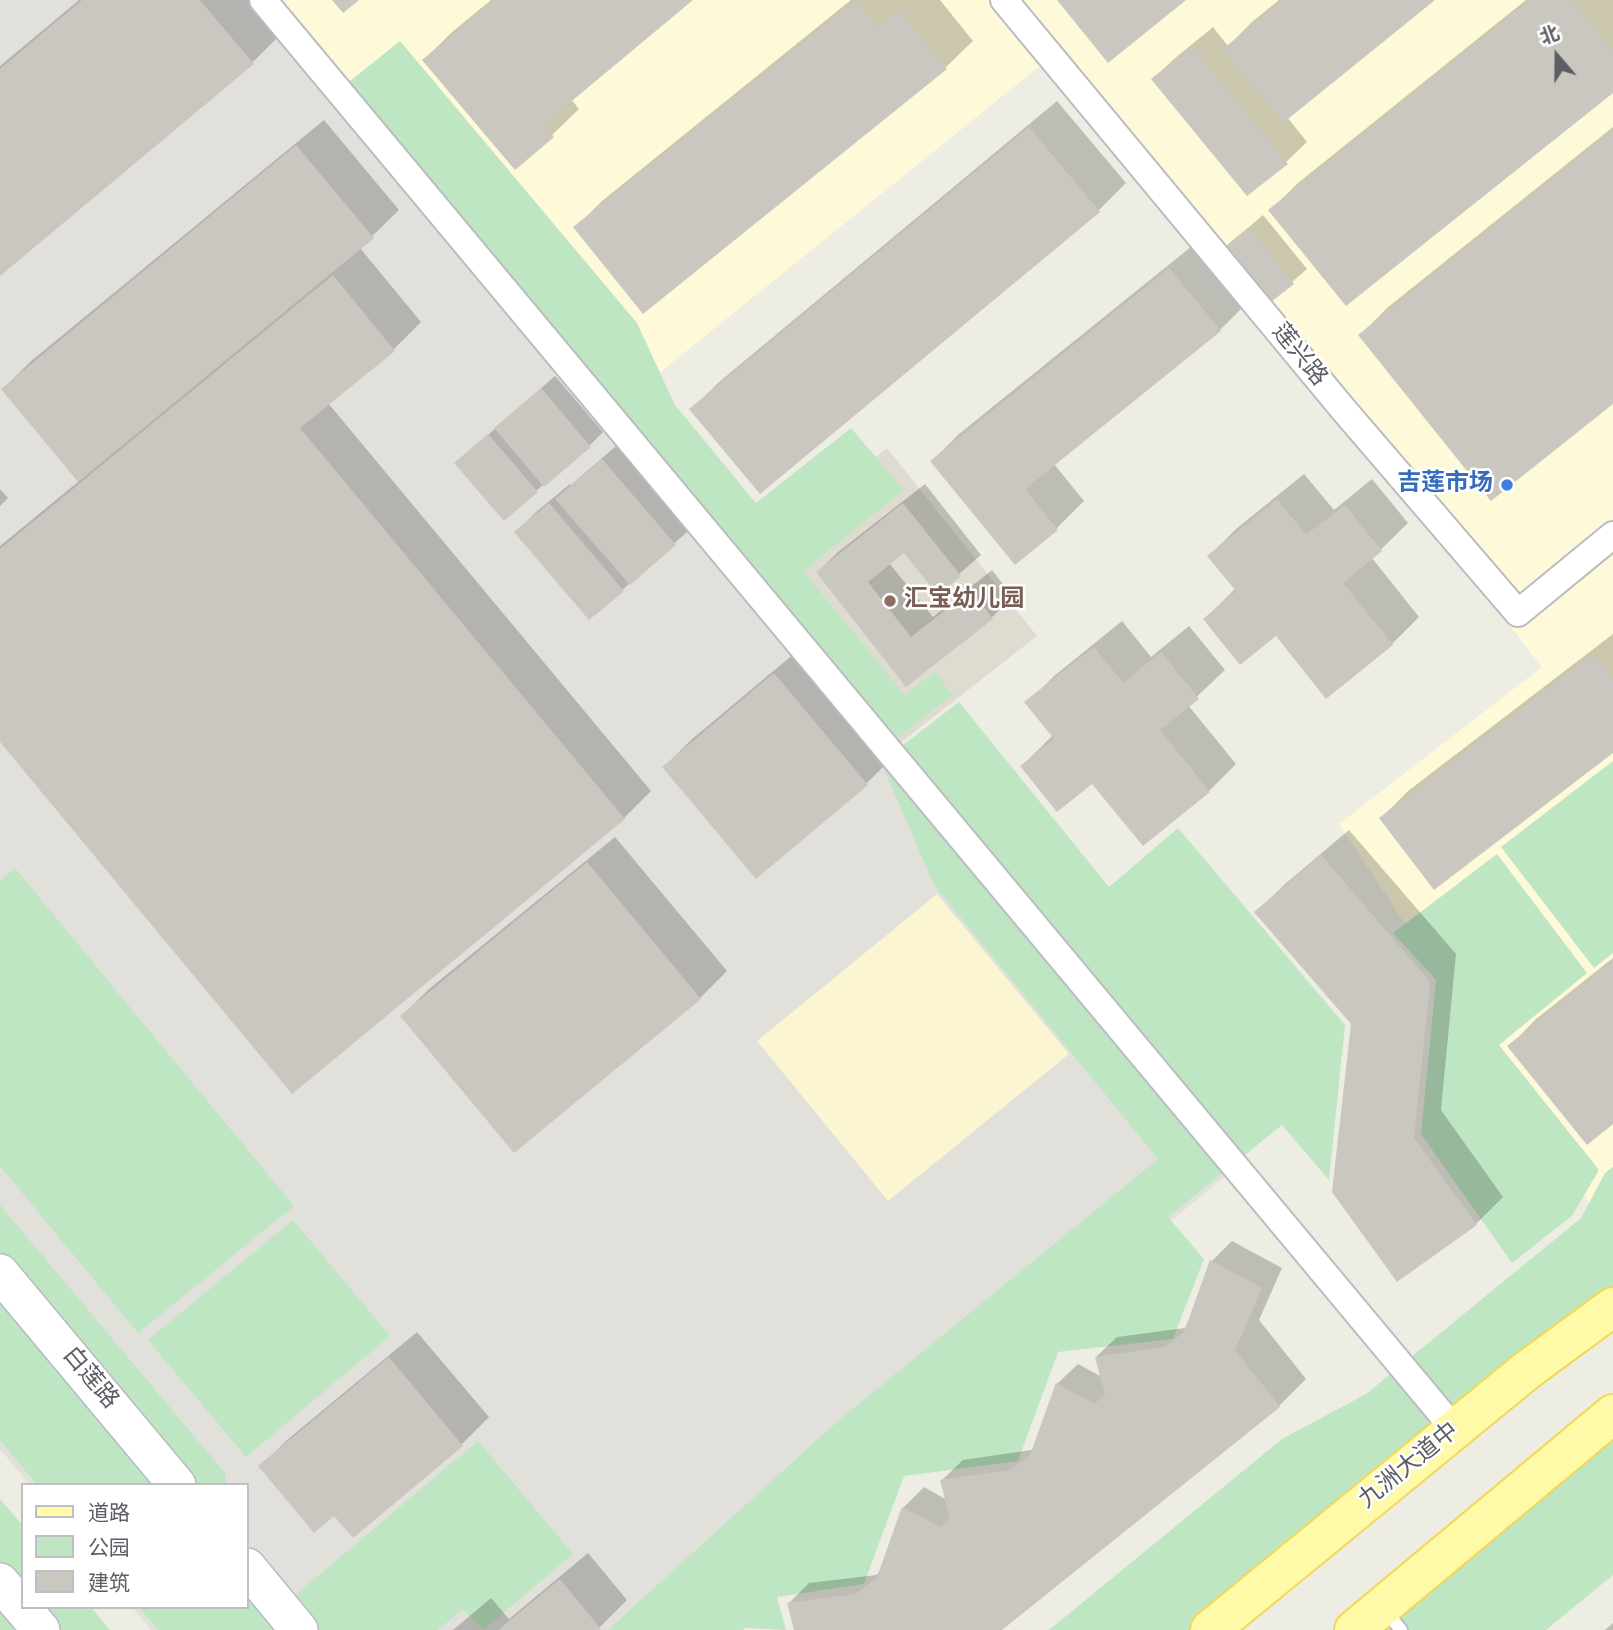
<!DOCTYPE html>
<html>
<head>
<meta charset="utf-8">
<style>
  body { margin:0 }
  #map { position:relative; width:1613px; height:1630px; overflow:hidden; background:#eeede3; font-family:Overpass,"Noto Sans SC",sans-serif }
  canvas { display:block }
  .legend { position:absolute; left:21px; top:1483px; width:228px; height:126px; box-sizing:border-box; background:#fff; border:2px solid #bdbfc1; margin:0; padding:9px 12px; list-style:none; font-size:21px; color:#5b5e64 }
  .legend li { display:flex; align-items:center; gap:14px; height:35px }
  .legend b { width:35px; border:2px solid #bdbfc1 }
  .north { position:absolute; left:1522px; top:21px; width:70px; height:70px; -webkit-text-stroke:5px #fff; paint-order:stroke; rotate:340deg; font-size:19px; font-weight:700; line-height:28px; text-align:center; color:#5b5e64 }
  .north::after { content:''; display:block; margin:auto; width:24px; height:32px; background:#5b5e64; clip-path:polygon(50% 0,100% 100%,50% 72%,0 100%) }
</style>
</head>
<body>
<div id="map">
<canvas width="1613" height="1630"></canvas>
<ul class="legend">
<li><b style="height:9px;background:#fffaa7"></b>道路</li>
<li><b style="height:19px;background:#bfe6c3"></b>公园</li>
<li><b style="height:19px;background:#c9c7c0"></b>建筑</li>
</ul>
<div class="north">北</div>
</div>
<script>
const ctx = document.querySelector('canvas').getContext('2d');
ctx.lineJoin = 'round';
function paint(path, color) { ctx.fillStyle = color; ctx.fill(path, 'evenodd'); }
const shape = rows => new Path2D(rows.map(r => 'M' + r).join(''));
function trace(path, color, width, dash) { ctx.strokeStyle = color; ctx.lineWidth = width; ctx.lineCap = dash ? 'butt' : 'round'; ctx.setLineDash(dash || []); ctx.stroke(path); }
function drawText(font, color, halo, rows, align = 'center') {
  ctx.font = font + ' Overpass,"Noto Sans SC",sans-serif'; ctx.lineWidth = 5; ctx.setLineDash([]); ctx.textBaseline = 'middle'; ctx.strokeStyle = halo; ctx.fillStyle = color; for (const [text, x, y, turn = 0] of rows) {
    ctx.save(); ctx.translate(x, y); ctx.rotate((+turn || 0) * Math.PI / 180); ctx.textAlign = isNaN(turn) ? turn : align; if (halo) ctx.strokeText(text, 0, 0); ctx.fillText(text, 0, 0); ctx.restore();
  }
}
const commercial = shape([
  [265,0,1004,0,1051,57,612,411],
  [1005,0,1613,0,1613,1238,1339,824,1542,667,1301,358]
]);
const industrial = shape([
  [0,0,265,0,1243,1161,681,1630,151,1630,132,1607,247,1607,247,1485,30,1485,0,1449]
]);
const education = shape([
  [887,448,1037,636,895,747,742,566]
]);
const green = shape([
  [400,41,637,323,675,405,756,503,851,428,904,490,803,571,905,695,935,672,953,695,876,754,334,94],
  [959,702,1109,887,1178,828,1345,1025,1329,1180,1282,1125,1168,1217,1204,1259,1173,1339,1058,1352,1018,1461,904,1476,864,1584,777,1597,786,1630,745,1628,743,1630,608,1630,838,1421,1158,1159,934,885,881,762],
  [1613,761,1613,953,1594,968,1501,847],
  [1497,854,1587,973,1499,1045,1599,1170,1572,1216,1512,1263,1421,1134,1436,980,1393,933],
  [15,868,294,1206,138,1333,0,1166,0,881],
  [1613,1167,1613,1312,1227,1630,1049,1630,1282,1439,1366,1394,1581,1218,1605,1173],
  [0,1205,225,1473,227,1485,37,1485,0,1440],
  [293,1220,390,1336,246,1457,148,1340],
  [1613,1422,1613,1575,1546,1630,1356,1630],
  [478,1441,573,1554,483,1630,463,1609,438,1630,311,1630,287,1602],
  [0,1499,23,1526,23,1607,91,1607,110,1630,0,1630],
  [247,1566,285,1630,158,1630,139,1607,247,1607]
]);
const sand = shape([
  [937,894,1069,1054,888,1201,757,1041]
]);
const shadow = shape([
  [79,0,249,0,279,36,252,63,0,273,0,66],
  [491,0,690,0,571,99,579,109,552,135,424,60,451,33],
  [851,0,940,0,973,41,946,67,575,228,602,201],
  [1279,0,1432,0,1287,117,1307,142,1286,162,1153,79,1174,59,1213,27,1228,46,1252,22],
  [1526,0,1613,0,1613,90,1271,210,1298,183],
  [1057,101,1126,183,1099,210,760,492,691,410,718,383],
  [324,120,399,210,360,248,421,322,394,349,328,403,651,791,624,818,0,739,0,546,79,481,3,389,30,362],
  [1613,127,1613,401,1360,335,1387,308],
  [1263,215,1307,269,1268,303,1224,249],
  [1197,242,1247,303,1220,330,1054,464,1084,501,1057,528,1015,563,932,461,959,434],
  [555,376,603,432,590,445,536,491,456,463],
  [623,440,696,524,622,590,516,532,536,512,570,484,571,485],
  [1304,474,1334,510,1372,479,1408,523,1372,558,1419,617,1392,644,1326,697,1276,633,1205,619,1236,588,1209,556,1236,529],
  [925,484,981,555,938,592,905,550,889,563,933,617,992,570,1013,597,992,617,907,684,818,572,838,552],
  [0,489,8,498,0,506],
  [1122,621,1151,657,1189,626,1225,670,1188,705,1236,764,1209,791,1093,781,1022,766,1053,735,1027,703,1054,676],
  [1613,634,1613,751,1381,818,1408,791],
  [802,647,894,756,867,783,756,876,664,767,691,740],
  [1349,830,1456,954,1441,1110,1503,1197,1476,1224,1397,1280,1353,1024,1257,912,1284,885],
  [615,837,727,971,700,998,402,1016,429,989],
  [1613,958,1613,1122,1510,1046,1536,1019],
  [1232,1241,1282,1268,1259,1320,1306,1379,1279,1406,999,1630,796,1630,789,1603,809,1583,876,1575,881,1571,903,1508,924,1487,947,1500,942,1480,963,1460,1031,1450,1034,1448,1057,1384,1078,1364,1102,1377,1096,1357,1117,1337,1185,1328,1188,1325,1212,1261],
  [417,1332,489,1417,462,1444,353,1535,335,1514,260,1467,287,1440],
  [588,1553,627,1600,597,1630,453,1630,491,1598,509,1619],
  [1613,1623,1613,1630,1605,1630]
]);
const building = shape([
  [82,0,200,0,254,64,0,276,0,69],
  [332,0,359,0,343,13],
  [494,0,693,0,543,125,554,137,515,170,422,60],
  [856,0,878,27,899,10,947,69,643,314,573,227],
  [1057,0,1186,0,1108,63],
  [1283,0,1435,0,1283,123,1223,49],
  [1530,0,1572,0,1613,51,1613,93,1346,306,1268,210],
  [1192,46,1288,164,1247,196,1151,79],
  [1029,127,1100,212,760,494,689,409],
  [1613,130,1613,404,1491,501,1358,335],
  [296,145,374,238,78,482,1,389],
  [1249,227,1294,284,1267,305,1222,249],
  [1169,268,1221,331,1025,489,1058,530,1015,565,930,461],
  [333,275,395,351,300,428,625,819,292,1094,0,742,0,549],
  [541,388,591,447,544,487,494,428],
  [488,434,538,492,504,521,454,463],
  [602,459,676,545,630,585,555,499],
  [1277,499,1306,535,1345,505,1382,551,1343,583,1393,645,1326,699,1276,636,1240,665,1203,619,1236,591,1207,556],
  [549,503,624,591,589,620,514,532],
  [903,503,961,576,938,595,904,553,868,582,911,637,971,590,993,619,906,687,816,572],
  [1094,647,1123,683,1161,652,1199,699,1160,730,1210,792,1143,846,1092,784,1057,812,1020,766,1054,739,1024,702],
  [1593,654,1613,680,1613,753,1434,890,1379,818],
  [774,673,868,785,756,879,662,767],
  [1321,855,1430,982,1414,1138,1477,1225,1397,1282,1332,1192,1351,1024,1254,912],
  [587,862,701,999,514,1153,400,1016],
  [1613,961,1613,1124,1587,1145,1507,1046],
  [1210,1260,1262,1288,1235,1350,1280,1407,1002,1630,794,1630,787,1603,856,1594,877,1577,902,1507,940,1527,950,1519,940,1480,1011,1470,1030,1455,1056,1383,1094,1404,1105,1395,1095,1357,1165,1347,1184,1332],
  [389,1357,463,1446,353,1538,334,1516,314,1533,258,1466],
  [560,1579,601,1629,599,1630,498,1630]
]);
const service = shape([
  [1385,1610,1401,1630]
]);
const minor = shape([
  [263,0,1455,1430],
  [1004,0,1343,409,1518,613,1613,535]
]);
const secondary = shape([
  [0,1273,177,1485],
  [247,1567,299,1630],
  [0,1582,41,1630]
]);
const primary = shape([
  [1210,1630,1526,1371,1613,1307],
  [1354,1630,1613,1414]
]);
const markers = [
  [1507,485,7,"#3f7fe0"],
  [890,601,7,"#8d6e63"]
];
const streetNames = [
  ["莲兴路",1298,356,51],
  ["白莲路",89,1379,50],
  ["九洲大道中",1410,1467,-39]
];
const shopNames = [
  ["吉莲市场",1493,485]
];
const educationNames = [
  ["汇宝幼儿园",904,601]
];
paint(commercial, '#fef9d8');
paint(industrial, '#e2e0db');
paint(education, '#dedcd1');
paint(green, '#bfe6c3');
paint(sand, '#fbf5d2');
paint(shadow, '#0003');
paint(building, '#c9c7c0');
trace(service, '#bbbcc2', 16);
trace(minor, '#bbbcc2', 30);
trace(secondary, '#b9bbc2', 40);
trace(primary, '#f3d857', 42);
trace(service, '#fff', 12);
trace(minor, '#fff', 26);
trace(secondary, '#fff', 37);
trace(primary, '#fffaa7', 38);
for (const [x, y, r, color] of markers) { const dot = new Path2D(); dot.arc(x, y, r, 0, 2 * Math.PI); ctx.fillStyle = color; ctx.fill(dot); trace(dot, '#fff', 2.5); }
drawText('24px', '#5b5e64', '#fff', streetNames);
drawText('bold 24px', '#366cbe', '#fff', shopNames, 'right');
drawText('bold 24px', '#785e54', '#fff', educationNames, 'left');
</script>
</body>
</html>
